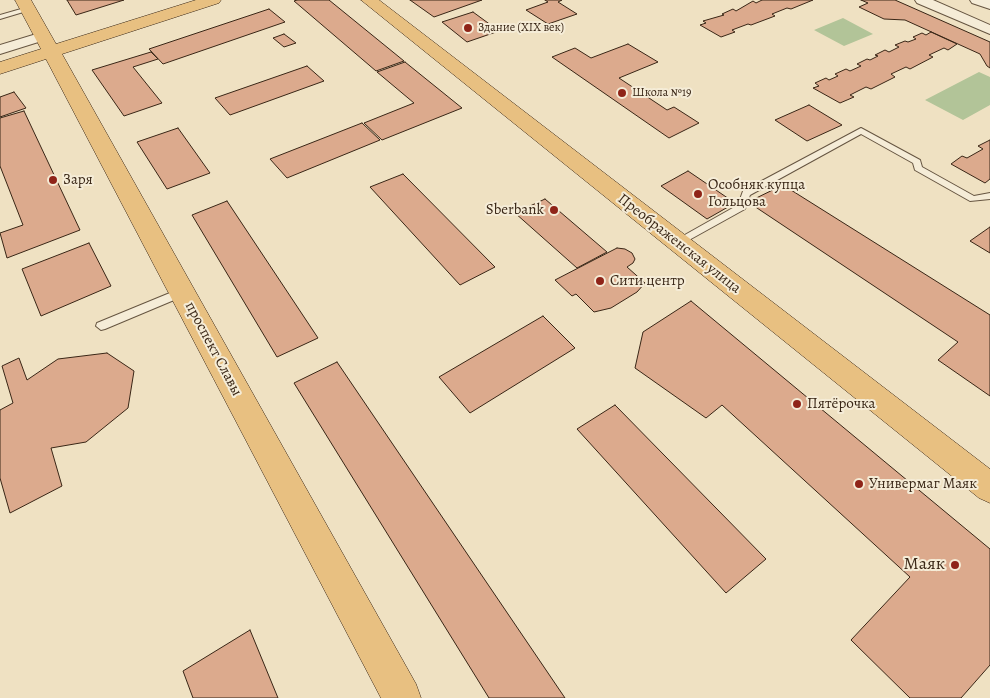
<!DOCTYPE html>
<html>
<head>
<meta charset="utf-8">
<style>
  body { margin:0 }
  canvas { display:block; background:#efe1c2 }
</style>
</head>
<body>
<canvas width="990" height="698"></canvas>
<script>
const ctx = document.querySelector('canvas').getContext('2d');
ctx.lineJoin = 'round';
function paint(path, color) { ctx.fillStyle = color; ctx.fill(path, 'evenodd'); }
const shape = rows => new Path2D(rows.map(r => 'M' + r).join(''));
function trace(path, color, width, dash) { ctx.strokeStyle = color; ctx.lineWidth = width; ctx.lineCap = dash ? 'butt' : 'round'; ctx.setLineDash(dash || []); ctx.stroke(path); }
function drawText(font, color, halo, rows, align = 'center') {
  ctx.font = font + ' Alegreya,serif'; ctx.lineWidth = 4; ctx.setLineDash([]); ctx.textBaseline = 'middle'; ctx.strokeStyle = halo; ctx.fillStyle = color; for (const [text, x, y, turn = 0] of rows) {
    ctx.save(); ctx.translate(x, y); ctx.rotate((+turn || 0) * Math.PI / 180); ctx.textAlign = isNaN(turn) ? turn : align; if (halo) ctx.strokeText(text, 0, 0); ctx.fillText(text, 0, 0); ctx.restore();
  }
}
const green = shape([
  [843,18,873,34,844,46,814,30],
  [979,72,990,77,990,105,963,120,925,100]
]);
const building = shape([
  [67,0,124,0,76,15,67,0],
  [297,0,329,0,404,61,376,71,294,1,297,0],
  [410,0,482,0,434,17,410,0],
  [545,0,562,0,558,2,577,14,548,24,526,10,548,2,545,0],
  [762,0,813,0,791,9,787,8,772,14,775,16,751,25,748,24,732,30,735,32,721,37,700,25,706,23,703,21,724,15,722,14,733,9,736,11,753,1,756,3,762,0],
  [861,0,895,0,990,42,990,68,987,66,980,54,905,20,884,19,859,7,868,3,861,0],
  [269,9,285,22,163,64,149,49,269,9],
  [473,12,499,31,467,42,442,22,473,12],
  [931,32,957,44,948,50,944,48,929,55,933,57,910,69,906,67,891,74,895,77,871,89,866,87,850,95,854,97,840,103,813,88,819,86,815,83,826,78,829,80,838,76,835,74,846,69,850,71,861,66,857,64,867,59,870,60,878,56,875,55,885,50,889,52,899,47,895,45,905,41,908,42,916,39,913,37,922,33,926,35,931,32],
  [284,34,296,43,284,47,273,38,284,34],
  [628,44,658,62,619,78,667,110,674,107,699,123,669,138,552,57,575,48,591,58,628,44],
  [151,52,158,59,133,67,162,103,124,116,92,70,151,52],
  [405,62,462,108,382,140,364,123,414,103,377,72,405,62],
  [307,66,324,81,230,115,215,98,307,66],
  [14,92,26,108,0,117,0,97,14,92],
  [809,105,842,125,807,141,775,120,809,105],
  [24,111,80,230,7,258,0,233,23,225,0,166,0,118,24,111],
  [362,123,380,140,287,178,270,159,362,123],
  [178,128,210,173,167,189,137,142,178,128],
  [990,140,990,179,985,183,951,164,962,156,967,158,983,149,978,146,990,140],
  [688,171,735,203,707,219,661,186,688,171],
  [403,174,495,267,460,285,370,187,403,174],
  [783,185,990,315,990,396,938,360,958,342,748,202,783,185],
  [545,199,607,252,577,268,515,213,545,199],
  [227,201,318,338,277,357,192,215,227,201],
  [990,227,990,253,970,241,990,227],
  [89,243,111,286,41,316,22,269,89,243],
  [617,248,625,249,632,253,635,259,633,263,627,267,645,283,637,292,611,308,594,312,576,294,572,296,555,280,617,248],
  [691,301,990,549,990,665,961,698,910,698,851,640,910,577,722,405,706,418,635,368,643,332,691,301],
  [543,316,575,348,470,413,439,377,543,316],
  [107,353,134,371,128,408,86,442,51,448,62,486,10,513,0,478,0,410,13,403,2,366,19,358,27,380,58,359,107,353],
  [337,362,565,698,489,698,294,383,337,362],
  [615,405,766,559,726,593,577,429,615,405],
  [250,630,278,698,193,698,183,671,250,630]
]);
const lane = shape([
  [28,7,31,9,30,10,0,19,0,15,28,7],
  [861,128,920,160,922,167,974,196,990,193,990,199,970,201,915,170,913,163,861,134,750,195,745,209,680,245,674,245,672,243,674,241,738,205,743,191,861,128],
  [182,288,186,289,187,292,186,295,105,329,101,330,96,326,97,323,182,288]
]);
const street = shape([
  [915,0,933,0,990,25,990,34,917,3,915,0],
  [970,0,990,0,990,9,972,3,970,0],
  [43,32,48,33,50,36,48,39,0,54,0,45,43,32]
]);
const primary = shape([
  [15,0,31,0,56,44,196,0,221,0,219,3,62,54,416,684,421,698,381,698,46,59,0,74,0,62,41,49,15,0],
  [361,0,379,0,990,469,990,503,979,498,361,0]
]);
const markers = [
  [468,28,5,"#8f2418"],
  [622,93,5,"#8f2418"],
  [53,180,5,"#8f2418"],
  [698,194,5,"#8f2418"],
  [554,210,5,"#8f2418"],
  [600,281,5,"#8f2418"],
  [797,404,5,"#8f2418"],
  [859,484,5,"#8f2418"],
  [955,565,5,"#8f2418"]
];
const farPoinames = [
  ["Здание (XIX век)",478,28],
  ["Школа №19",632,93]
];
const poiNames = [
  ["Заря",63,180],
  ["Особняк купца",708,185],
  ["Гольцова",708,202],
  ["Sberbank",544,210,"right"],
  ["Сити центр",610,281],
  ["Пятёрочка",807,404],
  ["Универмаг Маяк",869,484]
];
const streetNames = [
  ["Преображенская улица",679,244,38],
  ["проспект Славы",213,349,62]
];
const nearPoinames = [
  ["Маяк",945,565]
];
paint(green, '#b2c498');
paint(building, '#dcaa8d');
trace(building, '#392616', 1);
trace(lane, '#665541', 2);
trace(street, '#665541', 2);
trace(primary, '#392616', 1);
paint(lane, '#f5ecd7');
paint(street, '#f5ecd7');
paint(primary, '#e8c081');
for (const [x, y, r, color] of markers) { const dot = new Path2D(); dot.arc(x, y, r, 0, 2 * Math.PI); ctx.fillStyle = color; ctx.fill(dot); trace(dot, '#f5ecd7', 2); }
drawText('12px', '#392616', '#f5ecd7', farPoinames, 'left');
drawText('15px', '#392616', '#f5ecd7', poiNames, 'left');
drawText('15px', '#392616', '#f5ecd7', streetNames);
drawText('18px', '#392616', '#f5ecd7', nearPoinames, 'right');
</script>
</body>
</html>
